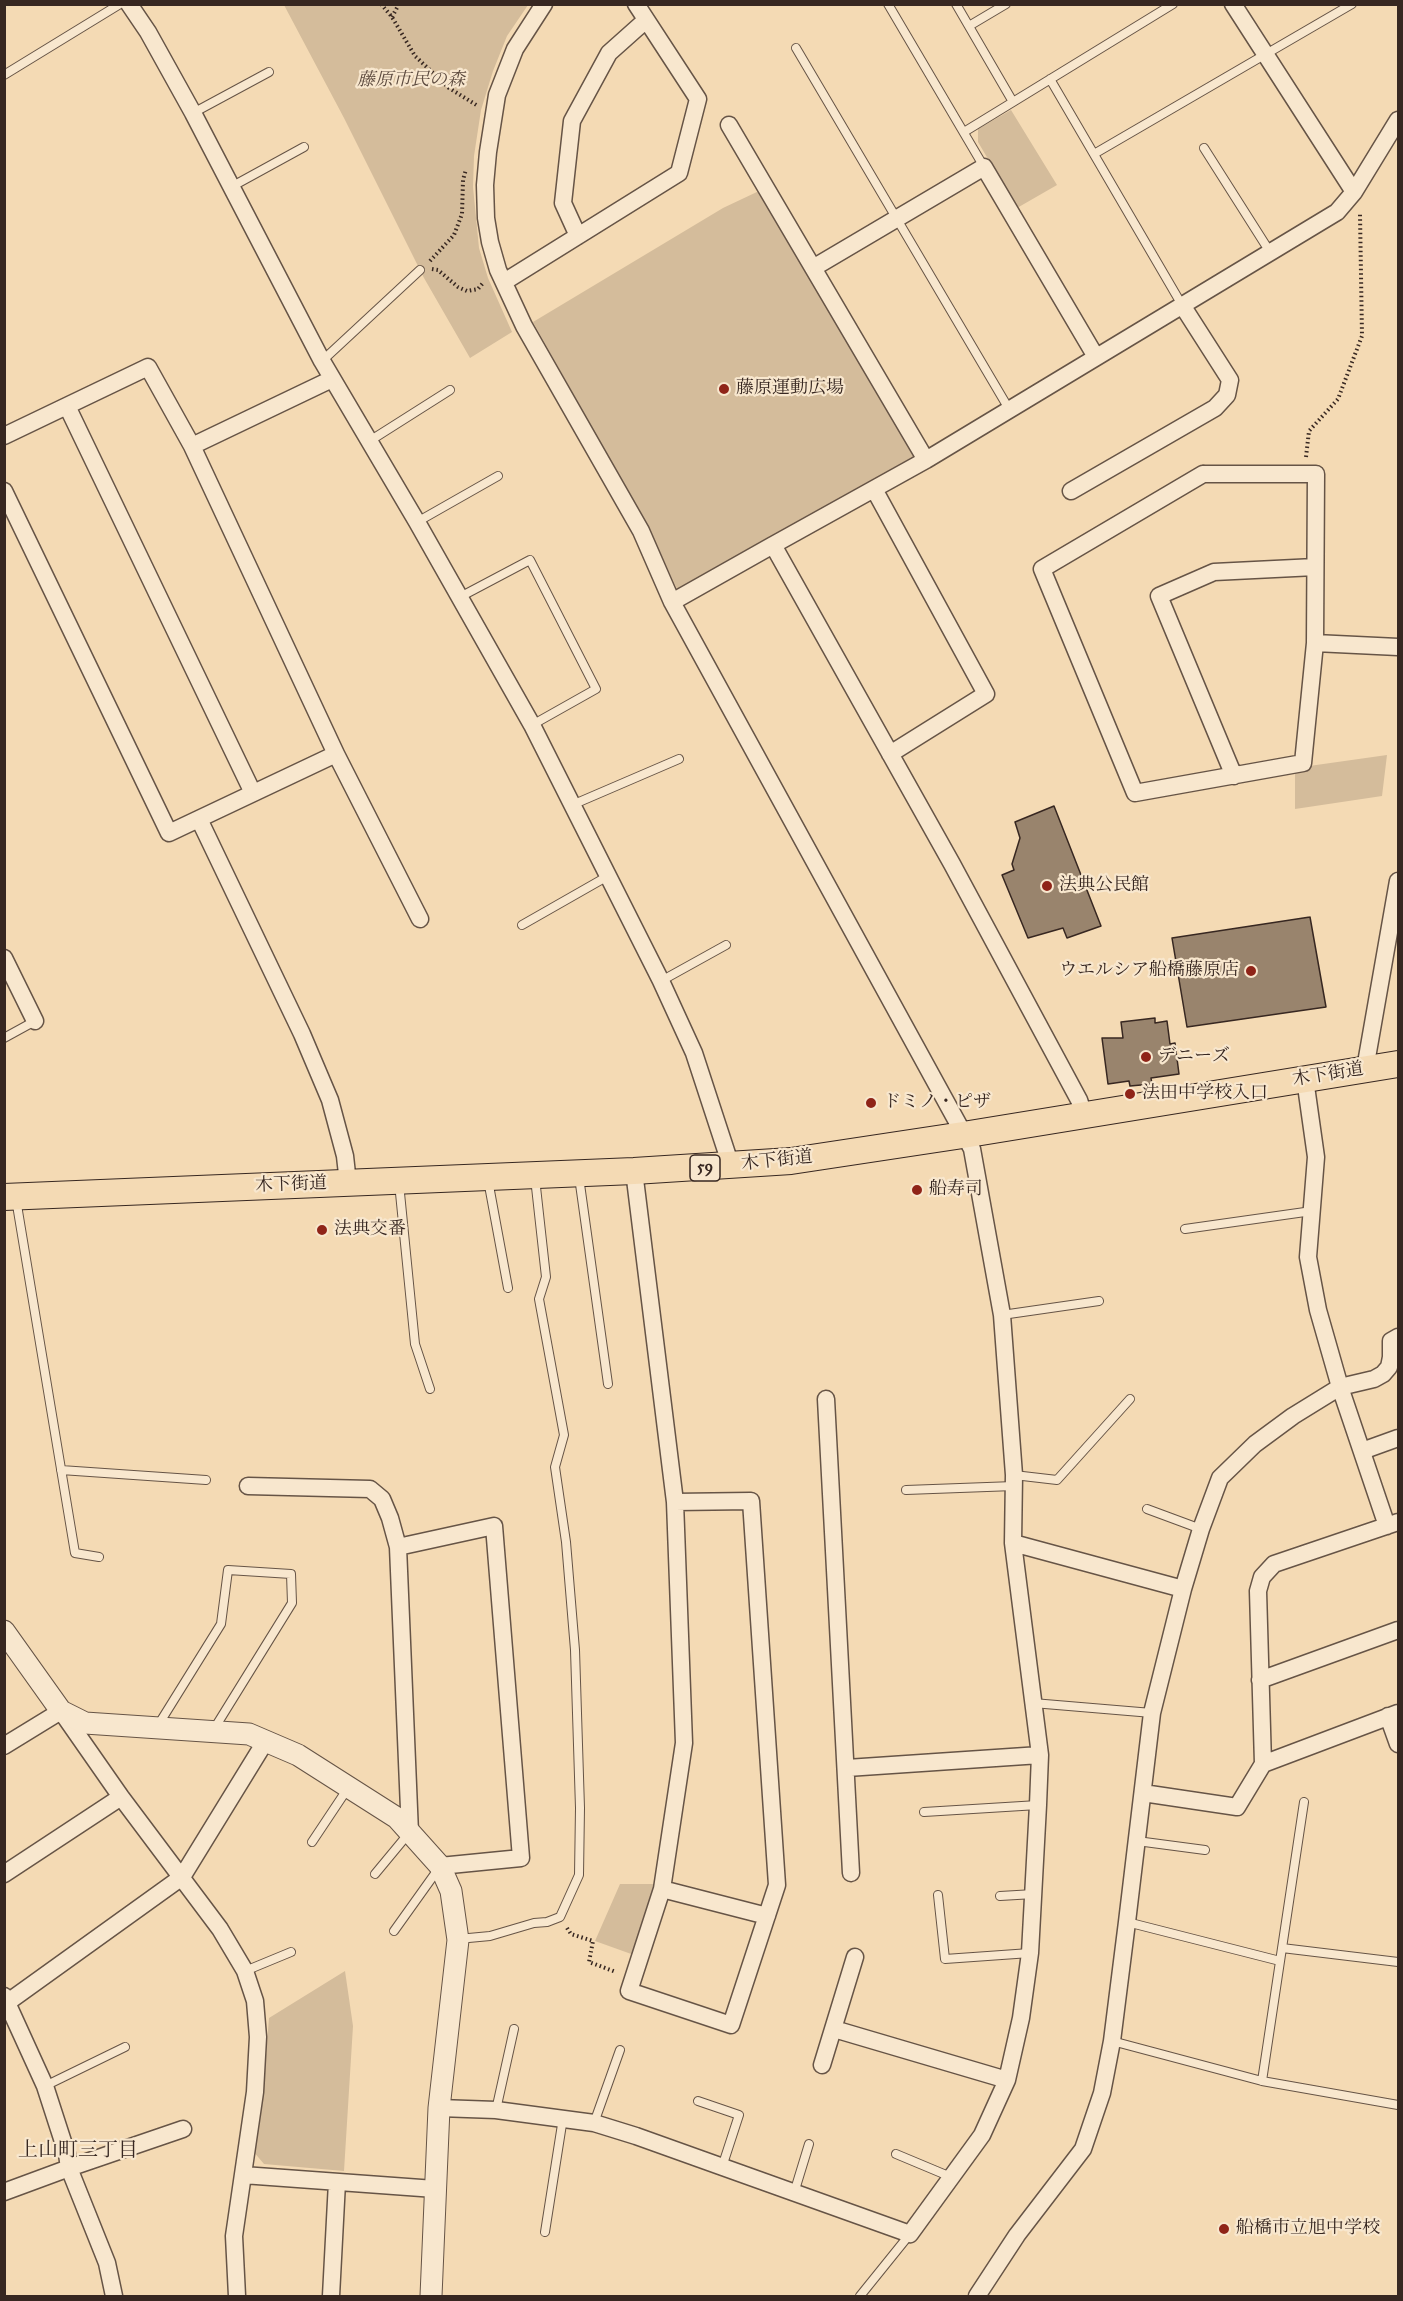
<!DOCTYPE html>
<html>
<head>
<meta charset="utf-8">
<style>
  body { margin:0 }
  #map { position:relative; width:1403px; height:2301px; overflow:hidden; background:#f4dab4; font-family:"IM FELL Great Primer",serif }
  canvas { display:block }
  .frame { position:absolute; inset:0; border:6px solid #372721; pointer-events:none }
</style>
</head>
<body>
<div id="map">
<canvas width="1403" height="2301"></canvas>
<div class="frame"></div>
</div>
<script>
const ctx = document.querySelector('canvas').getContext('2d');
ctx.lineJoin = 'round';
function paint(path, color) { ctx.fillStyle = color; ctx.fill(path, 'evenodd'); }
const shape = rows => new Path2D(rows.map(r => 'M' + r).join(''));
function trace(path, color, width, dash) { ctx.strokeStyle = color; ctx.lineWidth = width; ctx.lineCap = dash ? 'butt' : 'round'; ctx.setLineDash(dash || []); ctx.stroke(path); }
function drawText(font, color, halo, rows, align = 'center') {
  ctx.font = font + ' "IM FELL Great Primer","Noto Serif JP",serif'; ctx.lineWidth = 4.5; ctx.setLineDash([]); ctx.textBaseline = 'middle'; ctx.strokeStyle = halo; ctx.fillStyle = color; for (const [text, x, y, turn = 0] of rows) {
    ctx.save(); ctx.translate(x, y); ctx.rotate((+turn || 0) * Math.PI / 180); ctx.textAlign = isNaN(turn) ? turn : align; if (halo) ctx.strokeText(text, 0, 0); ctx.fillText(text, 0, 0); ctx.restore();
  }
}
const green = shape([
  [284,5,528,5,507,36,493,71,481,110,474,156,473,187,479,248,488,278,512,332,470,358,424,278,344,118],
  [1011,110,1057,185,1017,208,978,142,978,129],
  [759,191,916,456,677,589,650,531,533,322,723,208],
  [1387,755,1382,796,1295,809,1295,768],
  [620,1884,658,1884,634,1955,595,1941],
  [345,1971,353,2026,344,2171,264,2164,253,2151,263,2092,269,2018]
]);
const building = shape([
  [1054,806,1101,926,1067,938,1063,928,1028,938,1002,875,1014,870,1012,864,1020,838,1015,822,1054,806],
  [1310,917,1326,1007,1187,1027,1172,938,1310,917],
  [1155,1018,1155,1023,1167,1021,1170,1044,1175,1043,1179,1074,1151,1078,1152,1084,1130,1086,1129,1081,1108,1084,1102,1038,1123,1038,1121,1022,1155,1018]
]);
const path = shape([
  [381,4,392,17,415,56,449,88,478,106],
  [392,17,399,4],
  [430,261,454,235,462,214,463,180,466,169],
  [432,269,438,270,458,287,467,291,478,289,483,283],
  [1306,457,1309,431,1338,399,1362,336,1360,214],
  [567,1928,571,1934,593,1941,589,1962,616,1972]
]);
const service = shape([
  [888,4,984,167],
  [956,4,1013,102],
  [969,26,1006,4],
  [796,48,1009,409],
  [4,75,120,4],
  [1050,79,1182,305],
  [193,113,269,72],
  [964,132,1173,4],
  [1204,148,1270,252],
  [1094,154,1352,4],
  [231,187,304,147],
  [322,361,420,270],
  [368,442,450,390],
  [417,522,498,476],
  [460,597,530,560,596,689,532,725],
  [572,805,679,759],
  [522,925,608,876],
  [661,981,726,945],
  [4,1038,35,1021],
  [579,1177,608,1384],
  [488,1180,508,1288],
  [399,1183,415,1344,430,1389],
  [16,1199,75,1553,99,1557],
  [1185,1229,1312,1211],
  [1002,1315,1099,1301],
  [61,1470,206,1480],
  [1014,1475,1057,1480,1130,1399],
  [906,1490,1014,1486],
  [1147,1509,1201,1529],
  [1033,1703,1152,1713],
  [157,1727,221,1624,228,1570,291,1574,292,1603,214,1729],
  [924,1812,1038,1805],
  [1137,1841,1205,1850],
  [312,1842,348,1788],
  [375,1874,409,1833],
  [938,1895,945,1959,1030,1953],
  [1000,1896,1034,1894],
  [1127,1922,1280,1961],
  [394,1931,439,1868],
  [458,1939,490,1936,534,1923,547,1922,560,1917,579,1875,580,1808,575,1650,566,1542,555,1467,564,1435,539,1299,546,1277,535,1178],
  [1282,1948,1398,1962],
  [245,1971,291,1952],
  [1112,2041,1262,2081,1398,2105],
  [1262,2081,1304,1802],
  [45,2086,125,2047],
  [698,2101,739,2115,722,2167],
  [496,2110,514,2029],
  [594,2123,620,2050],
  [896,2154,951,2177],
  [794,2193,809,2144],
  [545,2232,563,2118],
  [860,2296,910,2234]
]);
const minor = shape([
  [129,4,148,32,193,113,322,361,417,522,532,725,661,981,694,1053,731,1166],
  [1233,4,1354,192],
  [729,125,926,460,1337,212,1354,192,1398,120],
  [578,236,563,203,572,121,609,53,646,20],
  [813,268,984,167,1096,357],
  [504,282,679,173,698,99,636,4],
  [67,406,253,793],
  [4,436,148,367,192,446,336,754,169,833,4,491],
  [192,446,332,379],
  [1203,474,1316,474,1315,643,1303,763,1135,793,1042,569,1203,474],
  [874,489,986,694,890,754],
  [1071,491,1215,408,1227,395,1230,380,1182,305],
  [773,545,926,460],
  [672,602,773,545,952,864,1079,1100,1084,1115],
  [1315,643,1398,647],
  [336,754,420,919],
  [1234,776,1159,596,1214,572,1315,567],
  [199,819,302,1034,330,1100,345,1156,348,1183],
  [4,958,35,1021],
  [1365,1069,1398,881],
  [1305,1079,1316,1157,1308,1257,1318,1310,1340,1387,1387,1526],
  [634,1171,675,1502,684,1743,662,1889,629,1991,731,2025,777,1885,751,1501,675,1502],
  [826,1399,851,1873],
  [1362,1451,1398,1438],
  [248,1486,370,1489,382,1499,390,1518,398,1547],
  [1013,1543,1183,1589],
  [1260,1680,1398,1630],
  [1388,1716,1398,1744],
  [4,1746,61,1711,121,1797,220,1929,245,1971,255,2001,258,2037,255,2092,234,2236,237,2296],
  [1263,1764,1398,1713],
  [847,1768,1040,1755],
  [1143,1793,1237,1807,1263,1764,1258,1591,1262,1577,1274,1564,1398,1522],
  [410,1833,398,1547,494,1526,521,1858,440,1866],
  [4,1874,121,1797],
  [662,1889,767,1916],
  [4,1996,45,2086,67,2154,69,2168,4,2192],
  [8,2002,182,1877,265,1742],
  [834,2029,1007,2080],
  [822,2065,855,1957],
  [439,2108,496,2110,594,2123,636,2136,910,2234,982,2135,1007,2080,1021,2018,1030,1953,1038,1805,1040,1755,1013,1543,1014,1475,1002,1315,972,1149,672,602,641,531,524,326,498,270,490,242,486,218,485,185,488,152,497,95,515,49,544,4],
  [243,2175,435,2189],
  [114,2296,107,2263,69,2168,183,2129],
  [331,2296,337,2182],
  [977,2296,1017,2235,1083,2149,1102,2093,1112,2041,1127,1922,1152,1713,1183,1589,1201,1529,1220,1478,1255,1444,1293,1416,1340,1387,1374,1379,1383,1374,1389,1367,1391,1357,1391,1341,1398,1337]
]);
const tertiary = shape([
  [4,1631,61,1711,85,1723,249,1734,298,1755,397,1818,440,1866,451,1891,458,1940,439,2108,431,2296]
]);
const primary = shape([
  [4,1197,634,1171,791,1161,963,1135,1398,1064]
]);
const markers = [
  [724,389,6,"#8f2418"],
  [1047,886,6,"#8f2418"],
  [1251,971,6,"#8f2418"],
  [1146,1057,6,"#8f2418"],
  [1130,1094,6,"#8f2418"],
  [871,1103,6,"#8f2418"],
  [917,1190,6,"#8f2418"],
  [322,1230,6,"#8f2418"],
  [1224,2229,6,"#8f2418"]
];
const shields = [
  [705,1168,30]
];
const shieldNames = [
  ["59",705,1168]
];
const parkNames = [
  ["藤原市民の森",411,81]
];
const poiNames = [
  ["藤原運動広場",736,389],
  ["法典公民館",1059,886],
  ["ウエルシア船橋藤原店",1239,971,"right"],
  ["デニーズ",1158,1057],
  ["法田中学校入口",1142,1094],
  ["ドミノ・ピザ",883,1103],
  ["船寿司",929,1190],
  ["法典交番",334,1230],
  ["船橋市立旭中学校",1236,2229]
];
const streetNames = [
  ["木下街道",1328,1075,-9],
  ["木下街道",777,1161,-6],
  ["木下街道",291,1185,-2]
];
const neighbourhoodNames = [
  ["上山町三丁目",78,2151]
];
paint(green, '#d4bc9b');
paint(building, '#99846d');
trace(building, '#372721', 1.5);
trace(service, '#665446', 10);
trace(minor, '#665446', 19);
trace(tertiary, '#665446', 23);
trace(primary, '#372721', 28);
trace(path, '#372721', 4, [1.5, 3]);
trace(service, '#f8e7ce', 8);
trace(minor, '#f8e7ce', 16);
trace(tertiary, '#f8e7ce', 21);
trace(primary, '#f4dab4', 26);
for (const [x, y, r, color] of markers) { const dot = new Path2D(); dot.arc(x, y, r, 0, 2 * Math.PI); ctx.fillStyle = color; ctx.fill(dot); trace(dot, '#f8e7ce', 2); }
for (const [x, y, w] of shields) { const box = new Path2D(); box.roundRect(x - w / 2, y - 13, w, 26, 4.5); ctx.fillStyle = '#f8e7ce'; ctx.fill(box); trace(box, '#372721', 1.5); }
drawText('bold 16px', '#372721', null, shieldNames);
drawText('italic 18px', '#5e4c40', '#f8e7ce', parkNames);
drawText('18px', '#372721', '#f8e7ce', poiNames, 'left');
drawText('18px', '#372721', '#f8e7ce', streetNames);
drawText('20px', '#372721', '#f8e7ce', neighbourhoodNames);
</script>
</body>
</html>
